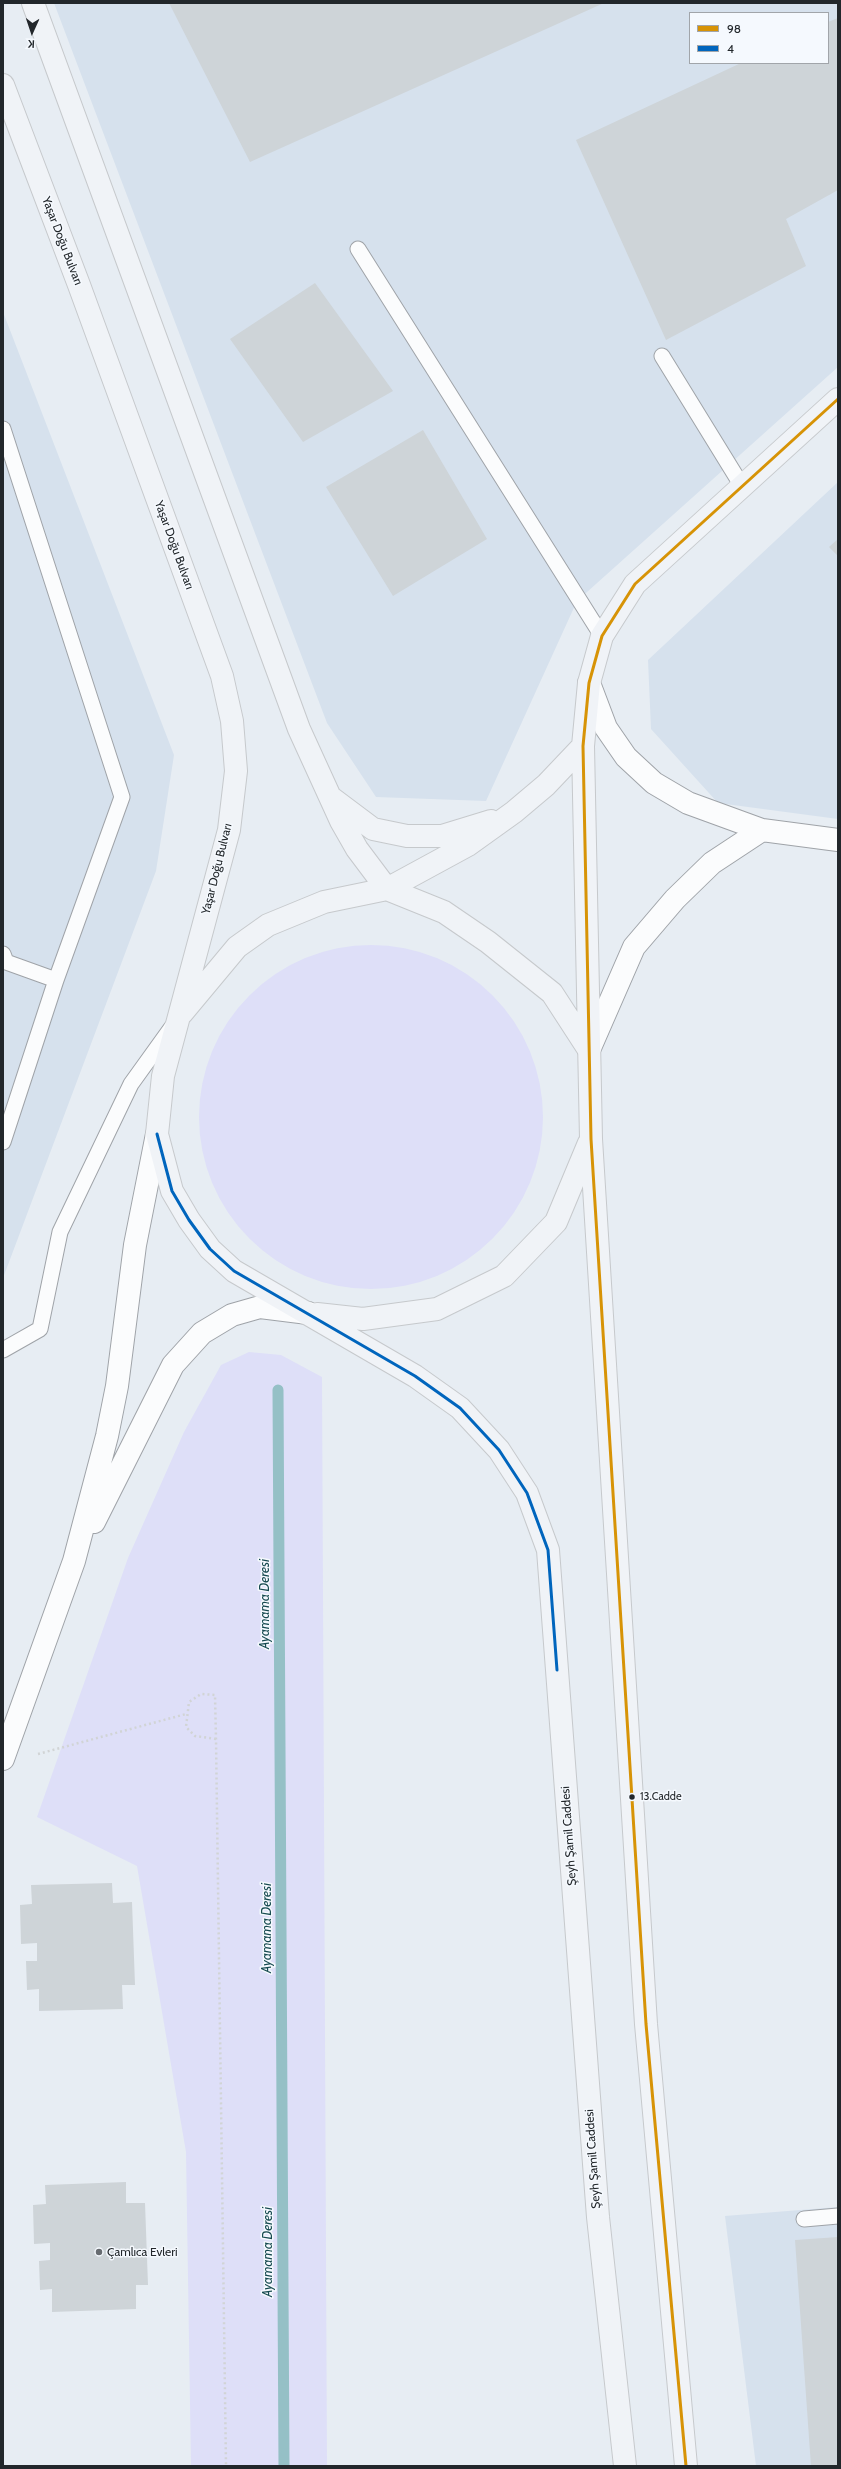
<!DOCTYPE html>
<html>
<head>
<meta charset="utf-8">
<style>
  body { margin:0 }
  #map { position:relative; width:841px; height:2469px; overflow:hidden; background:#e7edf3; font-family:Cabin,sans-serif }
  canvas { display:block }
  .frame { position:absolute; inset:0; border:4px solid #22272b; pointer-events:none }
  .legend { position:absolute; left:689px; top:12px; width:140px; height:52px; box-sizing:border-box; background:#f5f9fe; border:1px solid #a1a5aa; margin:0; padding:5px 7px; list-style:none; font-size:12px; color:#22272b }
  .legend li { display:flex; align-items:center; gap:8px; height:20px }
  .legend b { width:20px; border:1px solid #a1a5aa }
  .north { position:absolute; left:12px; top:12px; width:40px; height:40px; -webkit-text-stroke:3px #f5f9fe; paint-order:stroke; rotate:183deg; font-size:11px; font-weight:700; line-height:16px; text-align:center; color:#22272b }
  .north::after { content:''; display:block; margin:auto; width:14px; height:18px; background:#22272b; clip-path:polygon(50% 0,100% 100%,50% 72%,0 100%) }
</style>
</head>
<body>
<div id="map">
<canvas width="841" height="2469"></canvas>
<div class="frame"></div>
<ul class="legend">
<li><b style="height:5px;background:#d79306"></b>98</li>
<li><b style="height:5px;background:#0065bd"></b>4</li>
</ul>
<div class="north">K</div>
</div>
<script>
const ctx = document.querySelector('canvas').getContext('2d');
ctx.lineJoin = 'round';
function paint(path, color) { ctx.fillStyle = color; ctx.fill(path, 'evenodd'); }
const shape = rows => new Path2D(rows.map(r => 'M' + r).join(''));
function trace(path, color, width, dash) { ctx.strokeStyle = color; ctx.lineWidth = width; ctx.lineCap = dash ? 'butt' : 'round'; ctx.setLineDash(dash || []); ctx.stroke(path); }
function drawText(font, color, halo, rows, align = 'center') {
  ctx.font = font + ' Cabin,sans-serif'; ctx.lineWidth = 3; ctx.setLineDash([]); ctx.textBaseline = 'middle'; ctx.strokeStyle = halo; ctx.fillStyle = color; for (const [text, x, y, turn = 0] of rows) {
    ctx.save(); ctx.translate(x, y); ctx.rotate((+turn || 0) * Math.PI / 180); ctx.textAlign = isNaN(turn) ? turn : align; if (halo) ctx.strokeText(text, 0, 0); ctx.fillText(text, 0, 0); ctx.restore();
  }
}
const built = shape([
  [54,3,838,3,838,367,577,601,486,801,376,797,327,723],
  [690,13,828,13,828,63,690,63],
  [3,312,174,755,156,871,3,1278],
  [838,482,838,819,718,803,651,729,648,660],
  [838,2207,838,2466,756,2466,725,2216]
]);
const green = shape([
  '199 1117a172 172 0 1 1 344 0a172 172 0 1 1-344 0Z',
  [249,1352,281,1355,322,1377,327,2466,191,2466,186,2152,137,1866,37,1817,128,1558,184,1432,221,1365]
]);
const stream = shape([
  [278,1390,284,2466]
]);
const building = shape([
  [169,3,604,3,250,162],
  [838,18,838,190,786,219,806,266,666,340,576,140,741,63,828,63,828,22],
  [315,283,393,391,303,442,230,339],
  [423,430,487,539,393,596,326,487],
  [838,539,838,556,829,547],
  [112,1883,113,1903,132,1902,135,1985,122,1985,123,2009,39,2011,39,1989,27,1990,26,1961,37,1961,37,1943,21,1944,20,1905,32,1904,31,1885],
  [126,2182,126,2203,145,2203,148,2285,136,2285,136,2309,52,2312,52,2289,40,2290,39,2261,50,2260,50,2243,34,2244,33,2205,46,2204,45,2185],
  [838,2237,838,2466,811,2466,795,2240]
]);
const path = shape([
  [216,1739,195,1736,186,1727,189,1702,201,1694,215,1695,216,1739,226,2466],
  [38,1754,186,1714]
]);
const service = shape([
  [358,249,602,636],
  [662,356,742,486],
  [3,429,122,797,56,980,3,1142],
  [3,954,6,962,56,980],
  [3,1350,40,1329,60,1232,131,1084,172,1027],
  [804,2219,838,2216]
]);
const minor = shape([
  [589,683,606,728,626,757,654,783,688,803,762,830,838,840],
  [589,1050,634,947,675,899,712,863,762,830]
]);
const tertiary = shape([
  [94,1522,173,1365,202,1333,232,1315,260,1307,308,1313],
  [3,1759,74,1561,107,1436,117,1386,135,1245,157,1134]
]);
const primary = shape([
  [33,3,299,729,341,821,357,849,387,889],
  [3,85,79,285,222,676,232,721,236,771,229,830,163,1076,157,1134,172,1191,189,1220,210,1249,234,1271,415,1376,460,1408,499,1450,527,1493,548,1550,598,2217,625,2466],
  [333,799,373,829,407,836,442,836,491,821],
  [387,889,444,912,488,942,552,993,589,1050],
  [182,1013,237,947,268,925,324,902,387,889,468,845,514,812,546,785,583,746],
  [317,1314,363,1319,437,1309,504,1276,556,1222,589,1143],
  [686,2466,646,2024,591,1139,583,746,589,683,602,636,635,584,838,399]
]);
const bus1 = shape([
  [686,2466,646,2024,591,1139,583,746,589,683,602,636,635,584,838,399]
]);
const bus2 = shape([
  [157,1134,172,1191,189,1220,210,1249,234,1271,415,1376,460,1408,499,1450,527,1493,548,1550,557,1670]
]);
const markers = [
  [632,1797,3.5,"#22272b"],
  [99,2252,4,"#676c71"]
];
const busNames = [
  ["13.Cadde",640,1797]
];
const streetNames = [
  ["Yaşar Doğu Bulvarı",62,241,69],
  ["Yaşar Doğu Bulvarı",174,545,70],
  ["Yaşar Doğu Bulvarı",217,869,-76],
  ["Şeyh Şamil Caddesi",569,1836,-94],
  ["Şeyh Şamil Caddesi",593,2159,-94]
];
const poiNames = [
  ["Çamlıca Evleri",107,2252]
];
const waterNames = [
  ["Ayamama Deresi",265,1604,-90],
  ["Ayamama Deresi",267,1928,-90],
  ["Ayamama Deresi",268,2252,-90]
];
paint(built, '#d6e1ed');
paint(green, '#dedff8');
trace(stream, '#95c0c6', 11);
paint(building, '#ced4d8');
trace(service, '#9fa3a8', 17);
trace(minor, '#9fa3a8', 24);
trace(tertiary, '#9fa3a8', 24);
trace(primary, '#c6c9cc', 24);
trace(path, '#d1d4d5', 2.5, [2, 3]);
trace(service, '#fbfcfd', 15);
trace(minor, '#fbfcfd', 22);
trace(tertiary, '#fbfcfd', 22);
trace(primary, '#f0f3f7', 22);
trace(bus1, '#d79306', 3);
trace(bus2, '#0065bd', 3);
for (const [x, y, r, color] of markers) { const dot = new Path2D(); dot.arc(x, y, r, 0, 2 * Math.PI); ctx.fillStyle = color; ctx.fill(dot); trace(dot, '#f5f9fe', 1.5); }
drawText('11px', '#22272b', '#f5f9fe', busNames, 'left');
drawText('12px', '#22272b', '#f5f9fe', streetNames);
drawText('12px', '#22272b', '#f5f9fe', poiNames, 'left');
drawText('italic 13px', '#164a50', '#f5f9fe', waterNames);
</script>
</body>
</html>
